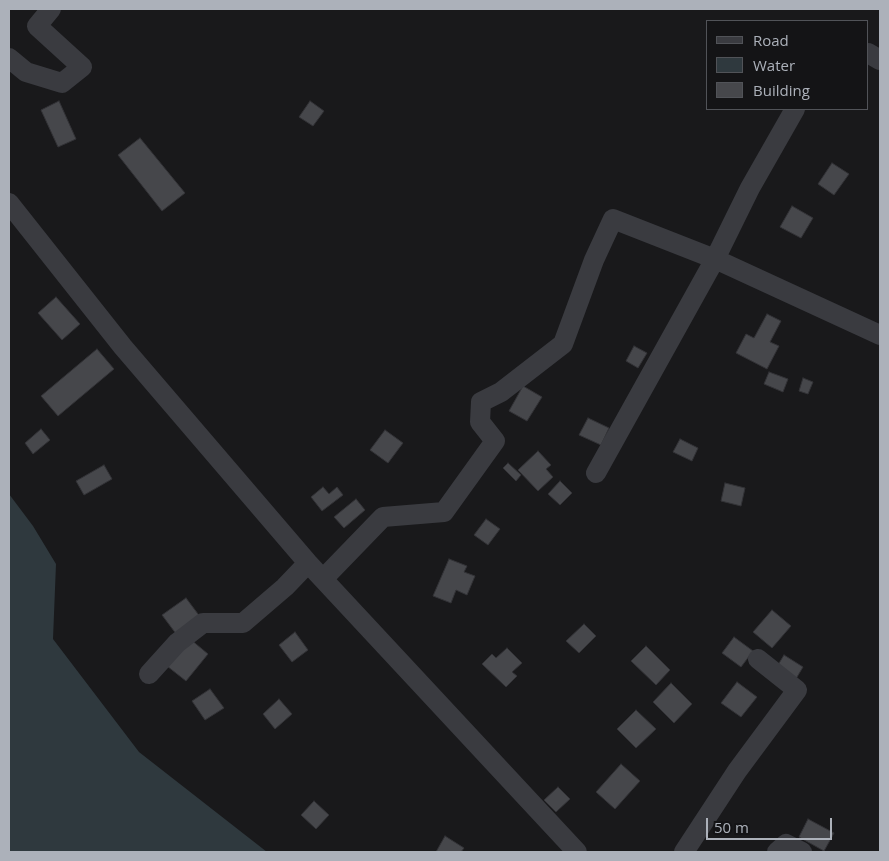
<!DOCTYPE html>
<html>
<head>
<meta charset="utf-8">
<style>
  body { margin:0 }
  #map { position:relative; width:889px; height:861px; overflow:hidden; background:#19191b; font-family:"Open Sans",sans-serif }
  canvas { display:block }
  .frame { position:absolute; inset:0; border:10px solid #acb1ba; pointer-events:none }
  .legend { position:absolute; left:706px; top:20px; width:162px; height:90px; box-sizing:border-box; background:#141416; border:1px solid #515358; margin:0; padding:6px 9px; list-style:none; font-size:15px; color:#acb1ba }
  .legend li { display:flex; align-items:center; gap:10px; height:25px }
  .legend b { width:25px; border:1px solid #515358 }
  .scale { position:absolute; left:706px; top:818px; width:126px; height:22px; box-sizing:border-box; border:2px solid #acb1ba; border-top:0; padding-left:6px; font-size:15px; line-height:18px; white-space:nowrap; color:#acb1ba; -webkit-text-stroke:4px #141416; paint-order:stroke }
</style>
</head>
<body>
<div id="map">
<canvas width="889" height="861"></canvas>
<div class="frame"></div>
<ul class="legend">
<li><b style="height:6px;background:#3a3b40"></b>Road</li>
<li><b style="height:14px;background:#2f393e"></b>Water</li>
<li><b style="height:14px;background:#46474b"></b>Building</li>
</ul>
<div class="scale">50 m</div>
</div>
<script>
const ctx = document.querySelector('canvas').getContext('2d');
ctx.lineJoin = 'round';
function paint(path, color) { ctx.fillStyle = color; ctx.fill(path, 'evenodd'); }
const shape = rows => new Path2D(rows.map(r => 'M' + r).join(''));
function trace(path, color, width, dash) { ctx.strokeStyle = color; ctx.lineWidth = width; ctx.lineCap = dash ? 'butt' : 'round'; ctx.setLineDash(dash || []); ctx.stroke(path); }
const water = shape([
  [9,494,33,526,56,564,53,639,139,752,267,852,9,852]
]);
const building = shape([
  [59,101,76,139,58,147,41,110,59,101],
  [310,101,324,111,313,126,299,117,310,101],
  [140,138,185,193,162,211,118,155,140,138],
  [832,163,849,174,834,195,818,184,832,163],
  [792,206,813,218,801,238,780,227,792,206],
  [56,297,80,324,62,340,38,313,56,297],
  [767,314,781,321,770,342,779,346,767,369,736,353,746,334,754,338,767,314],
  [634,346,647,353,638,368,626,361,634,346],
  [97,349,114,369,58,416,41,396,97,349],
  [769,372,788,379,783,392,764,384,769,372],
  [803,378,813,382,808,394,799,391,803,378],
  [523,386,542,397,527,421,509,411,523,386],
  [588,418,609,428,601,445,579,435,588,418],
  [41,429,50,440,33,454,25,443,41,429],
  [385,430,403,443,388,463,370,450,385,430],
  [680,439,698,448,692,461,673,452,680,439],
  [538,451,551,465,546,469,553,477,538,491,518,470,538,451],
  [508,463,521,475,516,481,503,468,508,463],
  [104,465,112,479,84,495,76,481,104,465],
  [560,481,572,493,560,505,548,494,560,481],
  [725,483,745,488,741,506,721,501,725,483],
  [323,487,329,494,337,487,343,495,322,511,311,497,323,487],
  [356,499,365,510,344,528,334,517,356,499],
  [486,519,500,529,488,545,474,535,486,519],
  [449,559,467,566,464,572,475,576,467,595,456,590,451,603,433,596,449,559],
  [186,598,201,618,177,635,162,615,186,598],
  [772,610,791,626,772,648,753,632,772,610],
  [584,624,596,636,579,653,566,641,584,624],
  [295,632,308,650,292,662,279,645,295,632],
  [734,637,753,651,741,667,722,653,734,637],
  [190,639,208,654,186,681,167,666,190,639],
  [646,646,670,670,656,685,631,661,646,646],
  [507,648,522,663,512,672,517,676,506,687,482,664,492,654,496,658,507,648],
  [784,655,803,667,794,682,775,670,784,655],
  [737,682,757,697,741,717,721,703,737,682],
  [671,683,692,704,674,723,653,702,671,683],
  [210,689,224,708,205,720,192,701,210,689],
  [279,699,292,714,275,729,263,714,279,699],
  [636,710,656,729,636,748,617,729,636,710],
  [621,764,640,781,615,809,596,792,621,764],
  [558,787,570,799,556,812,544,800,558,787],
  [314,801,329,815,316,829,301,815,314,801],
  [808,819,834,833,824,851,799,837,808,819],
  [445,836,464,848,461,852,436,852,445,836]
]);
const minor = shape([
  [868,53,880,60],
  [9,58,26,72,62,83,82,67,37,26,51,9],
  [9,203,123,347,308,563,577,852],
  [596,473,715,259,750,188,795,109],
  [323,579,383,517,444,512,495,441,480,422,481,402,501,392,563,344,594,260,613,219,715,259,880,335],
  [149,674,177,643,203,623,243,623,285,587,308,563],
  [684,852,737,771,797,690,758,659],
  [777,852,786,844,802,852]
]);
paint(water, '#2f393e');
paint(building, '#46474b');
trace(building, '#333337', 1);
trace(minor, '#3a3b40', 20);
</script>
</body>
</html>
